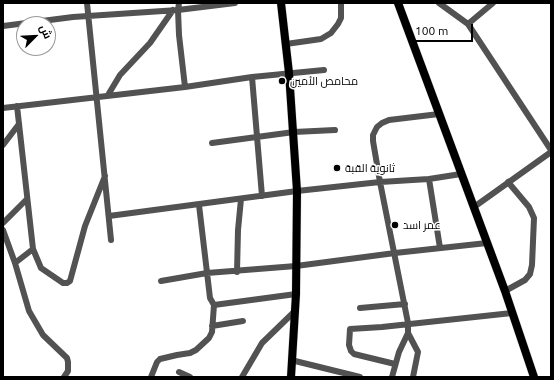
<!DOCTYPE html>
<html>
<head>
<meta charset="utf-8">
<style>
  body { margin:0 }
  #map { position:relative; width:554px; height:380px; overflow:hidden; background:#fff; font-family:Ubuntu,Cairo,sans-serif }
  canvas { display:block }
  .frame { position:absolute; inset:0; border:4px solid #000; pointer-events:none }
  .north { position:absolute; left:16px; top:16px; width:40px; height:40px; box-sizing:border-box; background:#fff; border:1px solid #999; border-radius:50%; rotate:66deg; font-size:11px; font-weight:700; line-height:16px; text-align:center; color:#000 }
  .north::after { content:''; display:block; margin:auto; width:14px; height:18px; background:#000; clip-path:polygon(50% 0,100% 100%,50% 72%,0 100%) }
  .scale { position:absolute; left:408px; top:24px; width:65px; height:18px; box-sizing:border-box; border:2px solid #000; border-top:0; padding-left:5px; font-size:12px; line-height:14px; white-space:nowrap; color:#000; -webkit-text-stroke:3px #fff; paint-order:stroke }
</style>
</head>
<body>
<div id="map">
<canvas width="554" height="380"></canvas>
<div class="frame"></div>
<div class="north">ش</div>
<div class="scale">100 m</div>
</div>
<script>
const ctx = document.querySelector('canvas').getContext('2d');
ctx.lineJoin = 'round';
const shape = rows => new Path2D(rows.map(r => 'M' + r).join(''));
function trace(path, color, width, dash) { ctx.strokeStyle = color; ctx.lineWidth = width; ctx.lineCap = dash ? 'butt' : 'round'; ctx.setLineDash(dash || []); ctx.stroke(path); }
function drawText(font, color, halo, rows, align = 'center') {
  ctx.font = font + ' Ubuntu,Cairo,sans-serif'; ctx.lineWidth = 3; ctx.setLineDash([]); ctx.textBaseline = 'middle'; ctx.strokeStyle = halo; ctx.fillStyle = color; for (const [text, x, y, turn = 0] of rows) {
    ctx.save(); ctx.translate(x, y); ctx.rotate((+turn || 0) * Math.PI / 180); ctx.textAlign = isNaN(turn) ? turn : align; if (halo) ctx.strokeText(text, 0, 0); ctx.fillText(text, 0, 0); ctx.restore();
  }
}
const minor = shape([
  [87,3,111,240],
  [179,3,178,10,179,35,185,87],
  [439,3,468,24,551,150],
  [468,24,493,3],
  [3,26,73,17,178,10,235,3],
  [286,44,321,39,331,33,338,24,341,18,341,3],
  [252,77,262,196],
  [108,95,120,75,150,43,173,10],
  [17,106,33,249,41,268,63,283,67,283,70,281,85,226,105,176],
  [3,108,185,87,252,77,324,70],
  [212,143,294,132,335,130],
  [3,145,19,124],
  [429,179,440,248],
  [199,205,210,298,214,305,296,294],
  [474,207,551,152],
  [109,216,297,191,380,182,429,179,461,174],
  [3,223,27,199],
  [3,230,15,263,29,311,43,335,67,358,68,362,68,371,64,377],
  [15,263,33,249],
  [237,272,238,230,241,199],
  [161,281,207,273,296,266,395,253,487,243],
  [505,291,525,280,530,274,532,265,534,218,529,207,508,182],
  [360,308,405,304],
  [212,326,243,321],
  [408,333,418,352,413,377],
  [291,360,360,377],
  [395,364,354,354,351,351,349,345,350,329,382,327,512,313],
  [179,372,190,377],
  [151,377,157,362,160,359,177,355,190,353,196,350,209,338,212,332,214,305],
  [242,377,262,343,295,311],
  [392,377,399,352,408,333,408,323,380,182,373,141,373,135,377,127,382,123,389,120,439,114]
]);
const major = shape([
  [281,3,289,73,297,191,296,294,291,377],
  [398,3,505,291,534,377]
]);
const markers = [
  [282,81,4,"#000"],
  [337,168,4,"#000"],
  [395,225,4,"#000"]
];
const poiNames = [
  ["محامص الأمين",290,81],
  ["ثانوية القبة",345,168],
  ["عمر اسد",403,225]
];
trace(major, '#dbdbdb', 9);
trace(minor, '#525252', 6);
trace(major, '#000', 8);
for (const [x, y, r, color] of markers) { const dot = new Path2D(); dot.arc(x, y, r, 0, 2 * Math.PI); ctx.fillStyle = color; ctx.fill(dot); trace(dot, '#fff', 1.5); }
drawText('11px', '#000', '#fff', poiNames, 'left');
</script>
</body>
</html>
